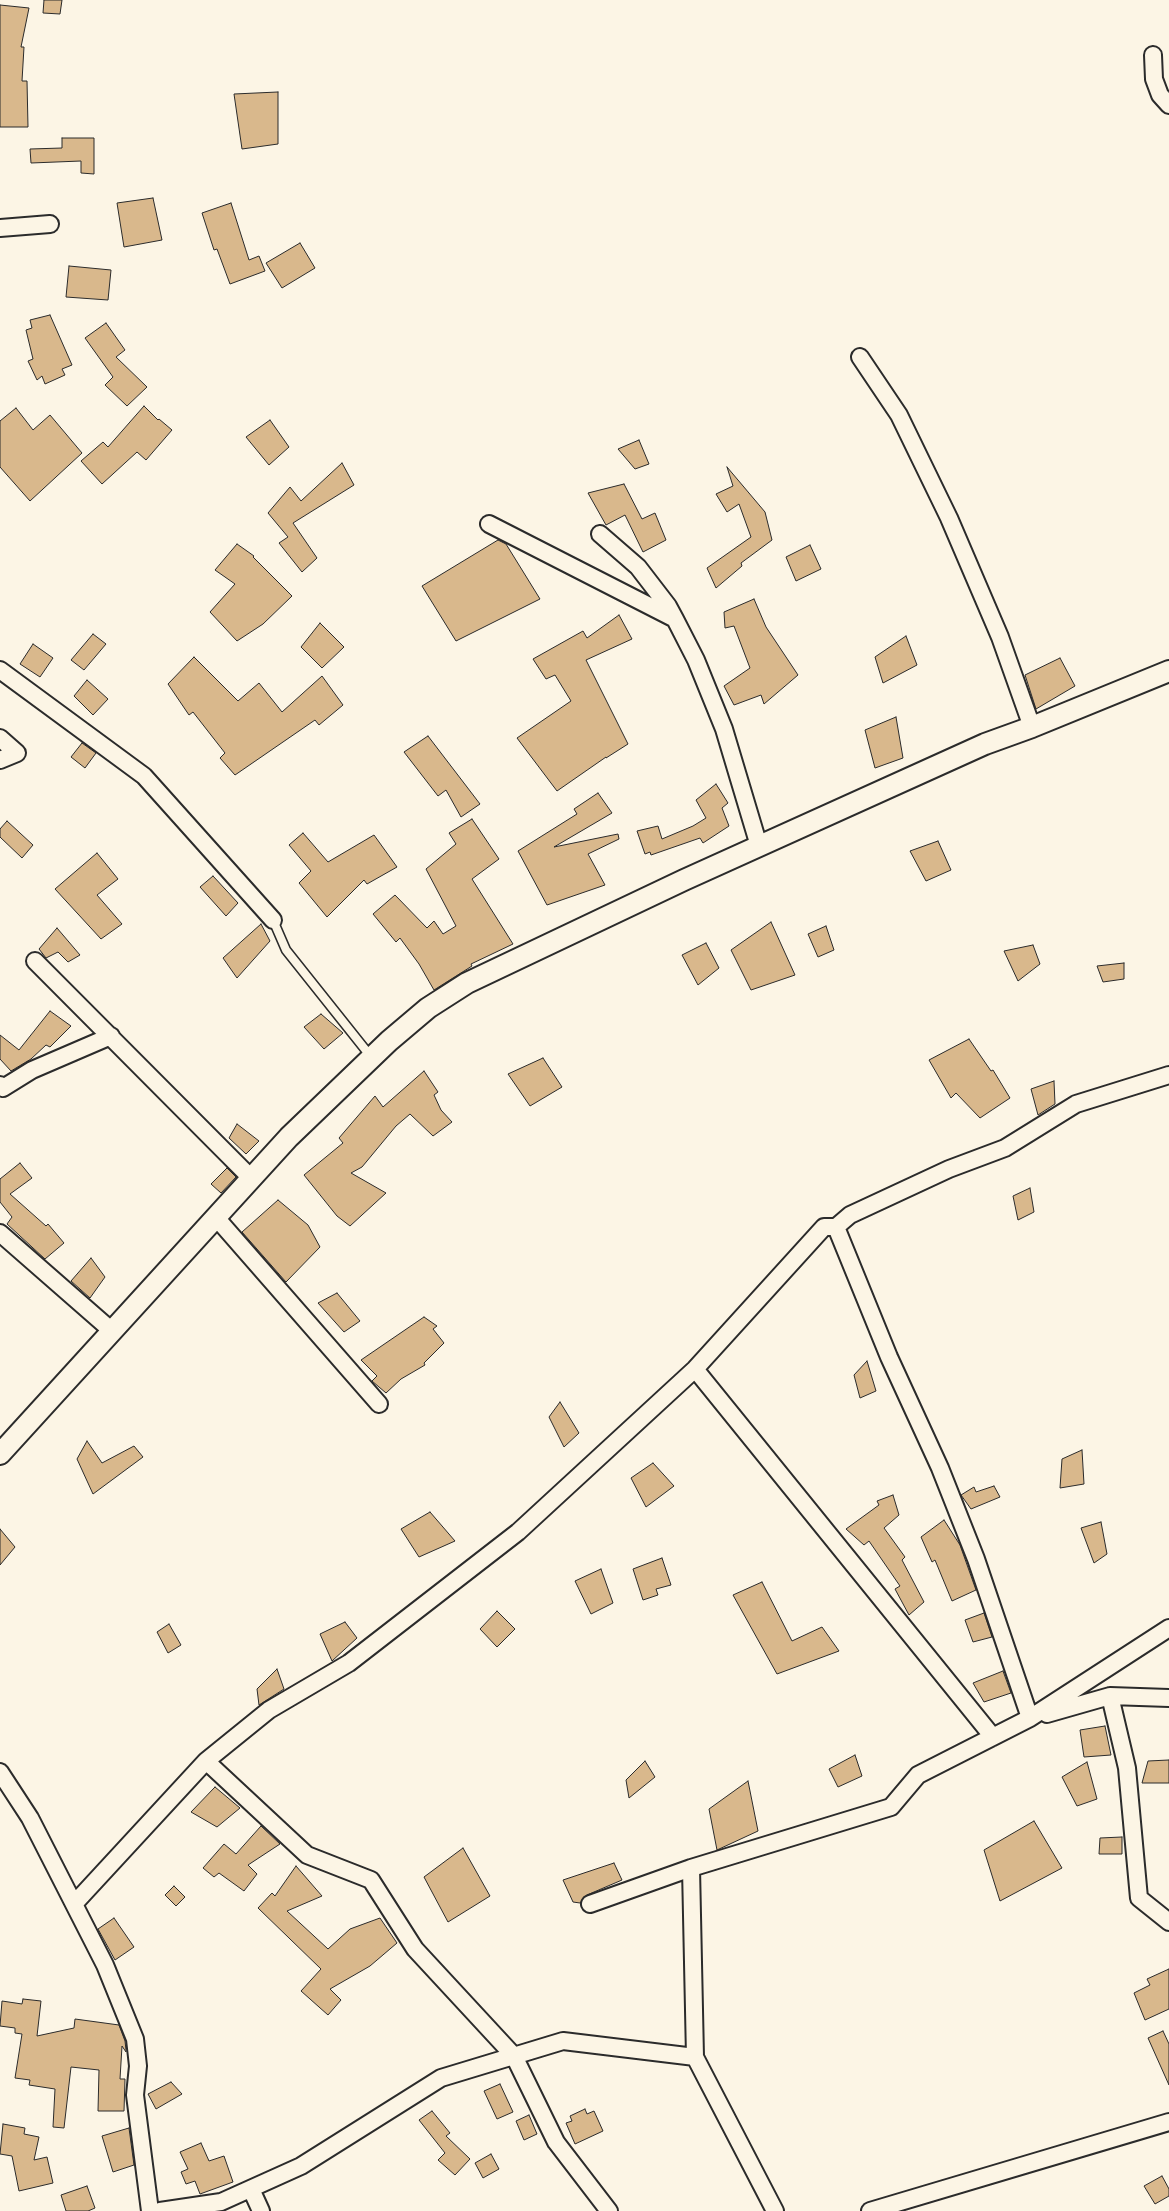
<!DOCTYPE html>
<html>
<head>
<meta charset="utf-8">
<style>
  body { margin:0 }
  canvas { display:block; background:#fcf5e5 }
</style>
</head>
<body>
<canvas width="1169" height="2211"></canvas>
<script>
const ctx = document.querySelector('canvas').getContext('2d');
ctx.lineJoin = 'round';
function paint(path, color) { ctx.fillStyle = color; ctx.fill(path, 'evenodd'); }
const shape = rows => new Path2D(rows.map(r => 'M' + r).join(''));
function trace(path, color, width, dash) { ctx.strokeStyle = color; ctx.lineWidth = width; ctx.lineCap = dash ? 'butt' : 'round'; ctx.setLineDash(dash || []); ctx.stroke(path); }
const building = shape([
  [44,0,62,0,60,14,43,13,44,0],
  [0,5,29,8,21,47,24,47,22,81,27,81,28,127,0,127,0,5],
  [278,92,278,144,242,149,234,94,278,92],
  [62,138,94,138,94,174,81,173,81,161,31,163,30,149,62,148,62,138],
  [153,198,162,240,124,247,117,203,153,198],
  [231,203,249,260,259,256,265,271,230,284,217,249,214,250,202,213,231,203],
  [300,243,315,268,282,288,266,263,300,243],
  [69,266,111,270,108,300,66,297,69,266],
  [50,315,72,365,62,369,65,375,45,384,42,376,37,380,28,361,33,359,26,330,32,328,30,320,50,315],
  [106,323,125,350,116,357,147,387,127,406,105,385,113,377,85,338,106,323],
  [144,406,158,420,159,419,172,430,146,460,137,452,102,484,81,461,103,442,108,447,144,406],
  [16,408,33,430,50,415,82,453,30,501,0,467,0,421,16,408],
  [270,420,289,447,269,465,246,437,270,420],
  [639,440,649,464,635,469,618,449,639,440],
  [342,463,354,485,293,523,317,558,302,572,279,543,288,537,268,513,290,487,301,501,342,463],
  [727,467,765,512,772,540,741,563,742,566,716,588,707,568,751,537,739,504,727,512,716,494,733,486,727,467],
  [624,484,642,519,655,513,666,540,643,552,625,515,606,525,588,493,624,484],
  [498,540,506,544,540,599,456,641,422,586,498,540],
  [237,544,254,556,253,557,292,596,263,624,237,641,210,612,235,584,215,570,237,544],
  [810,545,821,569,796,581,786,557,810,545],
  [754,599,766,627,798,675,764,704,761,695,734,705,724,686,750,668,734,626,725,628,724,612,754,599],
  [619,615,632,639,586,660,628,744,606,758,606,757,557,791,517,738,571,701,555,675,546,679,533,659,583,631,587,638,619,615],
  [320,623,344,647,322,668,301,647,320,623],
  [93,634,106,644,84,670,71,660,93,634],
  [906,636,917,665,883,683,875,657,906,636],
  [33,644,53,658,40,677,20,664,33,644],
  [194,657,238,701,259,683,282,712,322,676,343,705,319,725,315,720,235,775,220,758,225,753,193,712,189,715,168,684,194,657],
  [1060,658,1075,686,1036,709,1025,675,1060,658],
  [87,680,108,699,93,715,74,696,87,680],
  [896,717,903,758,875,768,865,730,896,717],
  [428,736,480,804,461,817,446,790,438,796,404,752,428,736],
  [82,743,96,753,85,768,71,757,82,743],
  [716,784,728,803,722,808,729,826,703,843,700,838,651,855,650,852,645,854,637,831,658,826,662,839,693,826,706,818,696,800,716,784],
  [598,793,612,813,554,847,618,834,619,839,588,854,605,885,547,905,518,851,577,814,574,809,598,793],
  [472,819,499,859,472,879,513,944,471,964,472,966,434,990,419,964,400,938,396,942,373,914,395,895,427,928,434,921,443,934,456,926,426,869,456,844,449,833,472,819],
  [7,821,33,845,22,858,0,837,0,829,7,821],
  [303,833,328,862,374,835,397,867,367,884,364,880,327,917,299,883,311,871,289,845,303,833],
  [938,841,951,870,926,881,910,851,938,841],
  [97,853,118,879,97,895,122,924,101,939,55,889,97,853],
  [213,876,238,903,226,916,200,887,213,876],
  [771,922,795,975,751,990,731,950,771,922],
  [261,924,270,941,237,978,223,958,261,924],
  [826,926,834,950,818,957,808,934,826,926],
  [57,928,80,955,68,962,58,952,46,958,39,949,57,928],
  [706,943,719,968,698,985,682,955,706,943],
  [1033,945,1040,964,1018,981,1004,951,1033,945],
  [1124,963,1124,979,1103,982,1097,966,1124,963],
  [50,1011,71,1026,50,1047,46,1045,31,1059,11,1071,0,1059,0,1035,19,1050,50,1011],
  [321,1014,343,1033,324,1049,304,1027,321,1014],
  [969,1039,991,1071,993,1070,1010,1098,980,1118,956,1093,951,1098,929,1060,969,1039],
  [543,1058,562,1087,530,1106,508,1074,543,1058],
  [424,1071,438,1092,434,1095,441,1110,452,1122,433,1136,410,1114,396,1126,362,1167,351,1173,386,1193,350,1226,337,1216,304,1175,343,1143,339,1138,375,1096,383,1107,424,1071],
  [1054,1081,1055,1104,1038,1115,1031,1089,1054,1081],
  [237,1124,259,1141,246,1154,229,1138,237,1124],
  [20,1163,32,1178,10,1194,46,1226,48,1224,64,1243,45,1259,7,1224,12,1217,0,1202,0,1179,20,1163],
  [227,1168,236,1177,221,1193,211,1184,227,1168],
  [1030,1188,1034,1212,1018,1220,1013,1196,1030,1188],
  [278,1200,308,1225,320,1247,286,1282,242,1232,278,1200],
  [91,1258,105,1277,90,1298,71,1281,91,1258],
  [337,1293,360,1321,344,1332,318,1303,337,1293],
  [424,1317,437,1326,433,1329,444,1343,424,1363,425,1365,401,1379,386,1393,372,1381,377,1376,361,1360,424,1317],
  [867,1361,876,1391,860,1398,854,1375,867,1361],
  [560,1402,579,1433,564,1447,549,1417,560,1402],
  [87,1441,102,1463,134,1446,143,1457,93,1494,77,1459,87,1441],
  [1082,1450,1084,1484,1060,1488,1062,1459,1082,1450],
  [653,1463,674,1486,646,1507,631,1478,653,1463],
  [994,1486,1000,1497,971,1509,961,1495,974,1487,976,1492,994,1486],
  [893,1495,899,1515,884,1528,905,1557,902,1560,924,1602,909,1615,895,1589,900,1586,869,1541,864,1545,846,1529,879,1505,877,1501,893,1495],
  [430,1512,455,1541,419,1557,401,1529,430,1512],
  [944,1520,960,1545,976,1590,952,1601,935,1560,932,1562,921,1537,944,1520],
  [1101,1522,1107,1554,1094,1563,1081,1528,1101,1522],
  [0,1529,15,1547,0,1565,0,1529],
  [662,1558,671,1585,656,1589,658,1595,643,1600,633,1569,662,1558],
  [601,1569,613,1603,591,1614,575,1581,601,1569],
  [762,1582,792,1641,822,1627,839,1651,777,1674,733,1595,762,1582],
  [497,1611,515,1629,497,1647,480,1629,497,1611],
  [984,1613,992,1637,973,1642,965,1620,984,1613],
  [345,1622,357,1638,332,1661,320,1634,345,1622],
  [169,1624,181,1645,168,1653,157,1632,169,1624],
  [277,1669,284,1689,259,1705,257,1689,277,1669],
  [1003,1671,1011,1693,984,1702,973,1683,1003,1671],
  [1105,1726,1111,1755,1084,1757,1080,1730,1105,1726],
  [855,1755,862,1776,838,1787,829,1769,855,1755],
  [1169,1760,1169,1783,1142,1783,1148,1761,1169,1760],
  [645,1761,655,1777,629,1798,626,1780,645,1761],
  [1087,1762,1097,1799,1077,1806,1062,1777,1087,1762],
  [748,1781,758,1831,717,1850,709,1809,748,1781],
  [215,1787,240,1808,217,1827,191,1812,215,1787],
  [1034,1821,1062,1868,1000,1901,984,1850,1034,1821],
  [261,1826,280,1844,248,1865,257,1874,244,1891,219,1873,214,1877,203,1868,224,1844,236,1854,261,1826],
  [1122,1837,1122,1854,1099,1854,1100,1838,1122,1837],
  [463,1848,490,1896,448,1922,424,1877,463,1848],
  [614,1863,622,1880,587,1895,580,1903,573,1902,563,1880,614,1863],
  [296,1866,322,1896,287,1911,328,1949,350,1929,380,1918,397,1943,370,1966,330,1989,341,2000,328,2015,301,1991,321,1969,258,1908,272,1893,275,1896,296,1866],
  [174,1886,185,1897,176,1906,165,1895,174,1886],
  [114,1918,134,1947,115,1960,98,1929,114,1918],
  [1169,1969,1169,2009,1145,2020,1134,1993,1150,1985,1147,1979,1169,1969],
  [23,1999,41,2001,37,2036,74,2028,75,2019,119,2025,125,2041,126,2050,126,2052,122,2046,120,2079,125,2079,124,2111,98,2111,99,2070,71,2067,64,2128,53,2127,55,2089,29,2085,30,2080,15,2078,22,2034,15,2033,15,2028,0,2026,2,2001,22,2004,23,1999],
  [1163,2031,1169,2044,1169,2085,1148,2038,1163,2031],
  [171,2082,182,2094,156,2109,148,2094,171,2082],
  [500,2084,513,2112,497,2119,484,2091,500,2084],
  [585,2109,587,2114,594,2111,603,2131,575,2144,566,2123,572,2121,570,2116,585,2109],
  [432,2111,450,2133,446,2136,470,2159,455,2175,438,2160,445,2153,419,2120,432,2111],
  [529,2115,537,2134,524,2140,516,2121,529,2115],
  [3,2124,25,2128,24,2134,39,2137,34,2160,47,2157,53,2183,19,2191,12,2156,0,2154,3,2124],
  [129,2128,134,2165,113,2172,102,2136,129,2128],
  [201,2143,209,2161,224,2156,233,2182,200,2194,195,2181,186,2184,181,2172,188,2169,180,2152,201,2143],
  [491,2154,499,2169,483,2178,475,2163,491,2154],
  [1162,2176,1169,2189,1169,2196,1155,2204,1144,2186,1162,2176],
  [87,2186,95,2208,88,2211,66,2211,61,2195,87,2186]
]);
const service = shape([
  [273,920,286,950,372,1058]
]);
const minor = shape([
  [1153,55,1154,79,1160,95,1169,105],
  [0,228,50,224],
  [860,357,899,415,949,518,1000,637,1032,727],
  [489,524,675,619],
  [600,534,638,567,668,606,675,619,696,660,724,729,759,846],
  [0,670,144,776,273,920],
  [0,738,17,753,0,760],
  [35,961,251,1178],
  [0,1085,3,1088,32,1070,111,1036],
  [218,1215,220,1222,379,1404],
  [836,1227,889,1357,940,1468,976,1559,1030,1718],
  [0,1233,112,1331],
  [695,1369,993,1737],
  [1110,1696,1127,1768,1139,1898,1169,1922],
  [1047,1714,1110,1696,1169,1698],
  [206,1761,307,1855,371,1880,415,1949,514,2056,556,2142,609,2211],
  [0,1772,30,1818,105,1965,135,2039,138,2066,135,2095,150,2211],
  [74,1904,206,1761,269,1710,349,1663,518,1532,695,1369,824,1227,836,1227,850,1215,949,1169,1005,1148,1076,1104,1169,1075],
  [590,1904,691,1868],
  [695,2057,775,2211],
  [251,2189,261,2211],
  [160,2211,221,2202,301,2166,441,2078,563,2041,695,2057,691,1868,891,1807,918,1775,1030,1718,1169,1628],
  [870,2211,1169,2122]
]);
const tertiary = shape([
  [0,1454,289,1137,389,1041,428,1008,467,983,684,880,985,744,1032,727,1169,671]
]);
paint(building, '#d9b88c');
trace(building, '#2b2b2b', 1);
trace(service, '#2b2b2b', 11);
trace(minor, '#2b2b2b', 20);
trace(tertiary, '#2b2b2b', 24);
trace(service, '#fcf5e5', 8);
trace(minor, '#fcf5e5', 16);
trace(tertiary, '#fcf5e5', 20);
</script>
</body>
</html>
